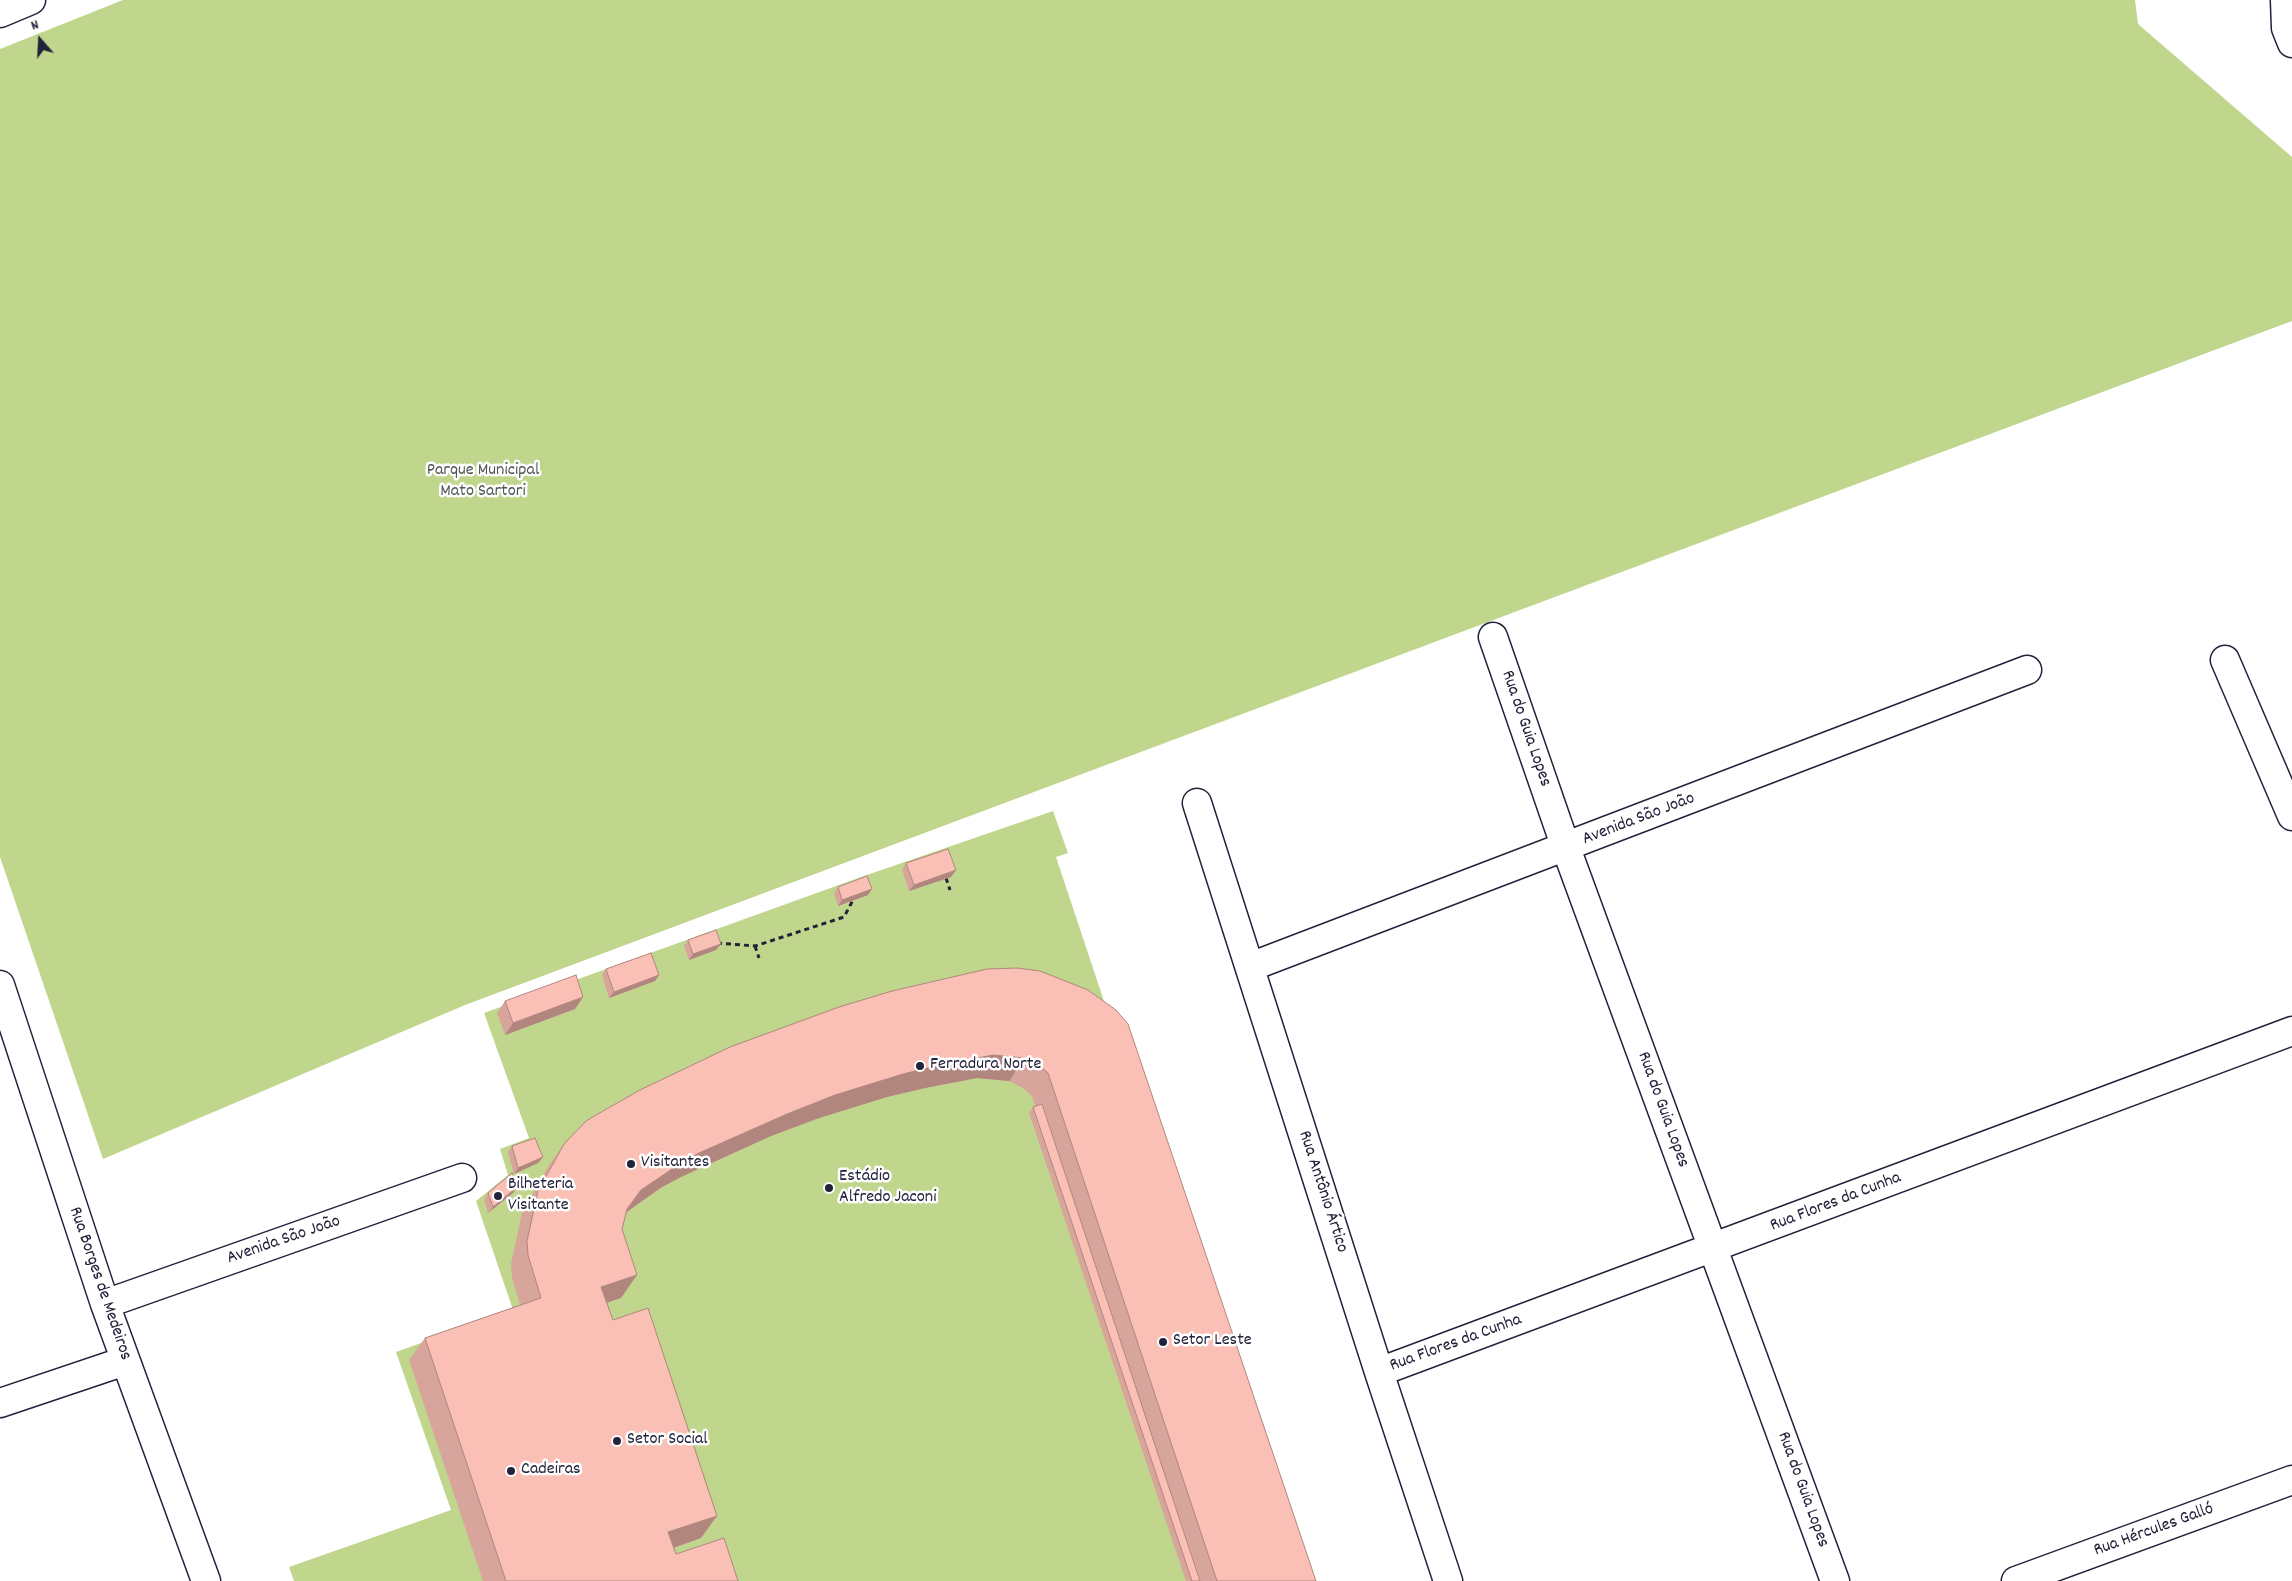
<!DOCTYPE html>
<html>
<head>
<meta charset="utf-8">
<style>
  body { margin:0 }
  #map { position:relative; width:2292px; height:1581px; overflow:hidden; background:#fff; font-family:Dekko,sans-serif }
  canvas { display:block }
  .north { position:absolute; left:15px; top:15px; width:50px; height:50px; -webkit-text-stroke:4px #fff; paint-order:stroke; rotate:341deg; font-size:14px; font-weight:700; line-height:20px; text-align:center; color:#22223b }
  .north::after { content:''; display:block; margin:auto; width:18px; height:22px; background:#22223b; clip-path:polygon(50% 0,100% 100%,50% 72%,0 100%) }
</style>
</head>
<body>
<div id="map">
<canvas width="2292" height="1581"></canvas>
<div class="north">N</div>
</div>
<script>
const ctx = document.querySelector('canvas').getContext('2d');
ctx.lineJoin = 'round';
function paint(path, color) { ctx.fillStyle = color; ctx.fill(path, 'evenodd'); }
const shape = rows => new Path2D(rows.map(r => 'M' + r).join(''));
function trace(path, color, width, dash) { ctx.strokeStyle = color; ctx.lineWidth = width; ctx.lineCap = dash ? 'butt' : 'round'; ctx.setLineDash(dash || []); ctx.stroke(path); }
function drawText(font, color, halo, rows, align = 'center') {
  ctx.font = font + ' Dekko,sans-serif'; ctx.lineWidth = 5; ctx.setLineDash([]); ctx.textBaseline = 'middle'; ctx.strokeStyle = halo; ctx.fillStyle = color; for (const [text, x, y, turn = 0] of rows) {
    ctx.save(); ctx.translate(x, y); ctx.rotate((+turn || 0) * Math.PI / 180); ctx.textAlign = isNaN(turn) ? turn : align; if (halo) ctx.strokeText(text, 0, 0); ctx.fillText(text, 0, 0); ctx.restore();
  }
}
const green = shape([
  [123,0,2135,0,2138,24,2292,157,2292,321,465,1005,103,1159,0,857,0,49],
  [1053,811,1068,853,1056,857,1297,1581,294,1581,289,1567,451,1510,396,1352,513,1310,476,1201,508,1175,500,1149,529,1138,484,1013,861,877]
]);
const path = shape([
  [946,878,950,890],
  [717,943,755,946,844,917,853,900],
  [755,946,759,958]
]);
const minor = shape([
  [2285,0,2286,28,2292,43],
  [0,13,31,0],
  [1493,637,1566,848,1835,1581],
  [2225,660,2292,816],
  [1197,803,1379,1372,1448,1581],
  [1250,967,2027,670],
  [0,985,105,1304,206,1581],
  [105,1304,462,1178],
  [1379,1372,2292,1031],
  [0,1403,125,1361],
  [2016,1581,2292,1480]
]);
const wall = shape([
  [906,863,951,877,909,891,902,869],
  [838,887,868,895,838,906,834,893],
  [688,940,716,950,689,960,684,946],
  [1017,968,1316,1581,1186,1581,1029,1113,1033,1107,1035,1106,1032,1096,1023,1088,1009,1081,977,1078,925,1088,887,1097,819,1118,771,1136,683,1176,662,1187,627,1212,622,1229,621,1298,607,1303,613,1320,701,1538,674,1548,676,1554,738,1581,483,1581,409,1360,425,1338,520,1305,512,1278,511,1264,522,1213,548,1167,564,1144],
  [606,969,659,975,655,981,609,998,602,975],
  [583,997,575,1009,505,1035,497,1013,505,1001],
  [512,1146,543,1157,538,1163,514,1174,508,1152],
  [517,1187,513,1193,488,1213,484,1199,488,1193]
]);
const shadedWall = shape([
  [956,870,951,877,909,891,914,885],
  [872,889,868,895,838,906,842,900],
  [721,944,716,950,689,960,693,954],
  [659,975,655,981,609,998,614,992],
  [583,997,575,1009,505,1035,513,1023],
  [993,1055,1025,1058,1009,1081,977,1078,925,1088,887,1097,819,1118,771,1136,683,1176,662,1187,625,1213,641,1190,678,1165,699,1153,787,1114,835,1095,903,1074,940,1065],
  [543,1157,538,1163,514,1174,518,1168],
  [517,1187,513,1193,488,1213,493,1207],
  [637,1275,621,1298,585,1310,601,1287],
  [717,1516,701,1538,652,1555,668,1532]
]);
const building = shape([
  [948,849,956,870,914,885,906,863,948,849],
  [867,876,872,889,842,900,838,887,867,876],
  [716,930,721,944,693,954,688,940,716,930],
  [651,953,659,975,614,992,606,969,651,953],
  [1017,968,1040,971,1088,990,1116,1010,1128,1024,1316,1581,1217,1581,1048,1073,1039,1065,1025,1058,993,1055,940,1065,903,1074,835,1095,787,1114,699,1153,678,1165,641,1190,627,1209,622,1229,637,1275,601,1287,613,1320,648,1308,717,1516,668,1532,676,1554,724,1538,738,1581,506,1581,425,1338,541,1298,528,1255,527,1241,538,1191,564,1144,586,1121,603,1111,640,1090,730,1047,839,1007,892,991,987,969,1017,968],
  [576,975,583,997,513,1023,505,1001,576,975],
  [1042,1104,1200,1581,1192,1581,1033,1107,1042,1104],
  [535,1138,543,1157,518,1168,512,1146,535,1138],
  [512,1173,517,1187,493,1207,488,1193,512,1173]
]);
const markers = [
  [920,1066,5,"#22223b"],
  [631,1164,5,"#22223b"],
  [829,1188,5,"#22223b"],
  [498,1196,5,"#22223b"],
  [1163,1342,5,"#22223b"],
  [617,1441,5,"#22223b"],
  [511,1471,5,"#22223b"]
];
const parkNames = [
  ["Parque Municipal",483,472],
  ["Mato Sartori",483,493]
];
const streetNames = [
  ["Rua do Guia Lopes",1525,729,71],
  ["Avenida São João",1639,820,-21],
  ["Rua do Guia Lopes",1662,1110,70],
  ["Rua Antônio Ártico",1322,1192,72],
  ["Rua Flores da Cunha",1836,1203,-21],
  ["Avenida São João",284,1241,-19],
  ["Rua Borges de Medeiros",99,1284,71],
  ["Rua Flores da Cunha",1456,1344,-20],
  ["Rua do Guia Lopes",1802,1490,70],
  ["Rua Hércules Galló",2154,1531,-20]
];
const poiNames = [
  ["Ferradura Norte",930,1066],
  ["Visitantes",641,1164],
  ["Estádio",839,1178],
  ["Alfredo Jaconi",839,1199],
  ["Bilheteria",508,1186],
  ["Visitante",508,1207],
  ["Setor Leste",1173,1342],
  ["Setor Social",627,1441],
  ["Cadeiras",521,1471]
];
paint(green, '#c0d68c');
trace(minor, '#22223b', 31);
trace(path, '#22223b', 3, [5, 4]);
trace(minor, '#fff', 28);
paint(wall, '#d8a59c');
paint(shadedWall, '#b0867f');
paint(building, '#fbc0b5');
trace(building, '#b0867f', 1);
for (const [x, y, r, color] of markers) { const dot = new Path2D(); dot.arc(x, y, r, 0, 2 * Math.PI); ctx.fillStyle = color; ctx.fill(dot); trace(dot, '#fff', 2); }
drawText('18px', '#515853', '#fff', parkNames);
drawText('18px', '#22223b', '#fff', streetNames);
drawText('18px', '#22223b', '#fff', poiNames, 'left');
</script>
</body>
</html>
